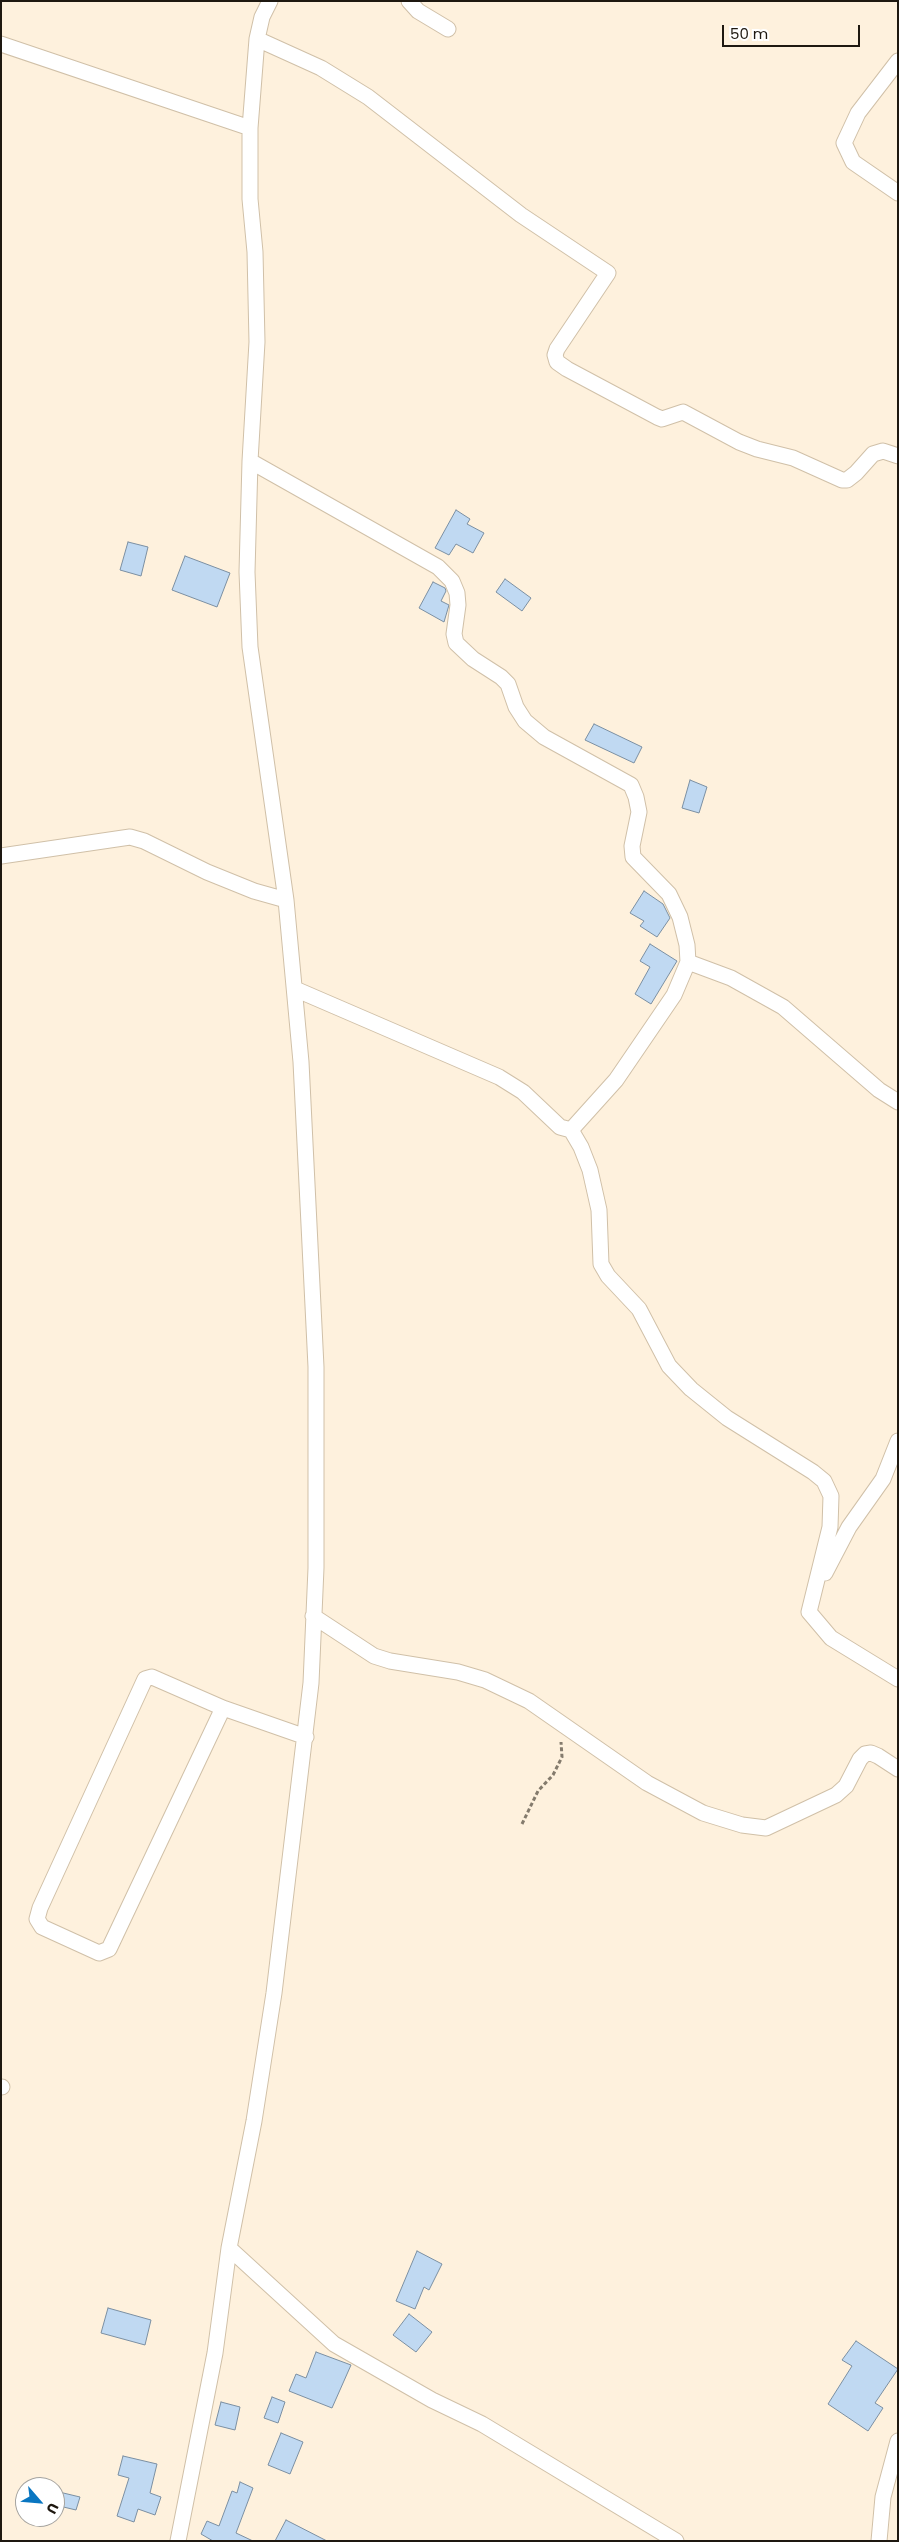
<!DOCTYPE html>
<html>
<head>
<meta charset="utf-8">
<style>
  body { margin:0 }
  #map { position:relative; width:899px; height:2542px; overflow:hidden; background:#fef1dd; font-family:Poppins,sans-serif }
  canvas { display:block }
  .frame { position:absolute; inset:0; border:2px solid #1e1810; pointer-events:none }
  .north { position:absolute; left:15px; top:2477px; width:50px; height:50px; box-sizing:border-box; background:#fff; border:1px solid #a5a39f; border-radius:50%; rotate:117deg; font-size:14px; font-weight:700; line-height:20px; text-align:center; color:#1e1810 }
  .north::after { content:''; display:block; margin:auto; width:18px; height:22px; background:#0a76c1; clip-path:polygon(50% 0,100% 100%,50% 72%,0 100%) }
  .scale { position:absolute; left:722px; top:25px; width:138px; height:22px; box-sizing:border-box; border:2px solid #1e1810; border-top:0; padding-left:6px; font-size:15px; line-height:18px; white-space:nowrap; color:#1e1810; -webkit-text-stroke:4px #fff; paint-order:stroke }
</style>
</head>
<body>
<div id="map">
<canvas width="899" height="2542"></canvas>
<div class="frame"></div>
<div class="north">U</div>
<div class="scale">50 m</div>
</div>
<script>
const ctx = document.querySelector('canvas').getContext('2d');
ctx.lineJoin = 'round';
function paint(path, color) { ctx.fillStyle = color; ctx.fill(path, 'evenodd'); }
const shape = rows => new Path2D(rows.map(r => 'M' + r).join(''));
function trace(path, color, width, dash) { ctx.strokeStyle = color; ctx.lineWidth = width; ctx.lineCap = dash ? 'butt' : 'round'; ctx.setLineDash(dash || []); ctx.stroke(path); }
const building = shape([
  [456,510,470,519,467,524,484,533,473,553,456,544,449,555,435,548,456,510],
  [128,542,148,547,141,576,120,570,128,542],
  [185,556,230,573,217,607,172,590,185,556],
  [505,579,531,598,522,611,496,592,505,579],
  [433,582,445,588,446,591,441,601,449,605,444,622,419,608,433,582],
  [594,724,642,747,634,763,585,740,594,724],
  [690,780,707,787,699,813,682,808,690,780],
  [644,891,663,904,670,918,657,937,640,926,644,921,630,913,644,891],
  [650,944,677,961,651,1004,635,994,650,967,640,961,650,944],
  [417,2251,442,2264,429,2290,424,2287,415,2309,396,2301,417,2251],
  [108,2308,151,2320,145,2345,101,2333,108,2308],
  [409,2314,432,2332,416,2352,393,2335,409,2314],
  [856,2341,898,2369,875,2403,883,2408,868,2431,828,2404,852,2366,842,2360,856,2341],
  [316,2352,351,2365,332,2408,289,2391,296,2374,306,2378,316,2352],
  [272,2397,285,2402,278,2423,264,2418,272,2397],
  [221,2402,240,2407,235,2430,215,2425,221,2402],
  [281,2433,303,2442,290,2474,268,2465,281,2433],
  [123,2456,157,2464,150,2493,161,2497,155,2515,138,2509,134,2522,117,2516,129,2478,118,2475,123,2456],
  [240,2482,253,2488,236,2533,253,2541,213,2541,201,2534,207,2521,219,2526,232,2491,237,2493,240,2482],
  [55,2491,80,2497,76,2510,55,2505,55,2491],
  [286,2520,327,2541,275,2541,286,2520]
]);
const path = shape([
  [522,1824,538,1791,553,1775,562,1757,561,1742]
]);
const street = shape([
  [409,1,418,11,448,29],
  [257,39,321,68,368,97,521,215,608,273,557,349,555,355,557,362,567,369,657,417,662,419,683,412,739,442,757,449,793,458,842,480,847,480,856,473,873,454,883,451,898,456],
  [1,44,250,128],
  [898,61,858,113,844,143,853,162,898,193],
  [250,461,438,567,452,581,457,593,458,605,454,634,456,643,473,659,501,677,508,684,516,707,525,721,544,737,631,785,636,797,639,812,632,846,633,857,669,894,680,917,687,945,688,962,674,995,616,1080,571,1130,560,1127,523,1092,499,1077,295,989],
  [1,856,130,837,144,841,207,872,254,891,286,900],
  [688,962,731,978,783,1007,879,1090,898,1102],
  [571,1130,581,1147,590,1170,599,1210,601,1264,608,1276,639,1309,669,1366,691,1389,727,1418,813,1472,824,1481,831,1496,830,1527,809,1612,831,1638,898,1679],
  [825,1573,849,1527,883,1479,898,1441],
  [313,1616,374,1656,390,1661,458,1672,485,1680,529,1701,647,1783,703,1813,742,1825,766,1828,836,1795,846,1786,860,1759,865,1754,871,1753,878,1756,898,1769],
  [223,1708,109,1949,99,1953,42,1927,37,1919,40,1908,145,1679,152,1677,223,1708,306,1737],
  [1,2087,2,2087],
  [229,2248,334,2344,432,2400,482,2424,676,2541],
  [178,2541,215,2353,229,2248,254,2121,274,1993,311,1683,316,1568,316,1367,301,1062,286,900,250,647,247,572,250,461,257,342,255,252,250,199,250,128,257,39,262,17,270,1],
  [879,2541,883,2497,898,2441]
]);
paint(building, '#c0d9f2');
trace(building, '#7b8fa2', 1);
trace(street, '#d0c0a8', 17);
trace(path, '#847b6d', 3, [4, 2.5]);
trace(street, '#fff', 15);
</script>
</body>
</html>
